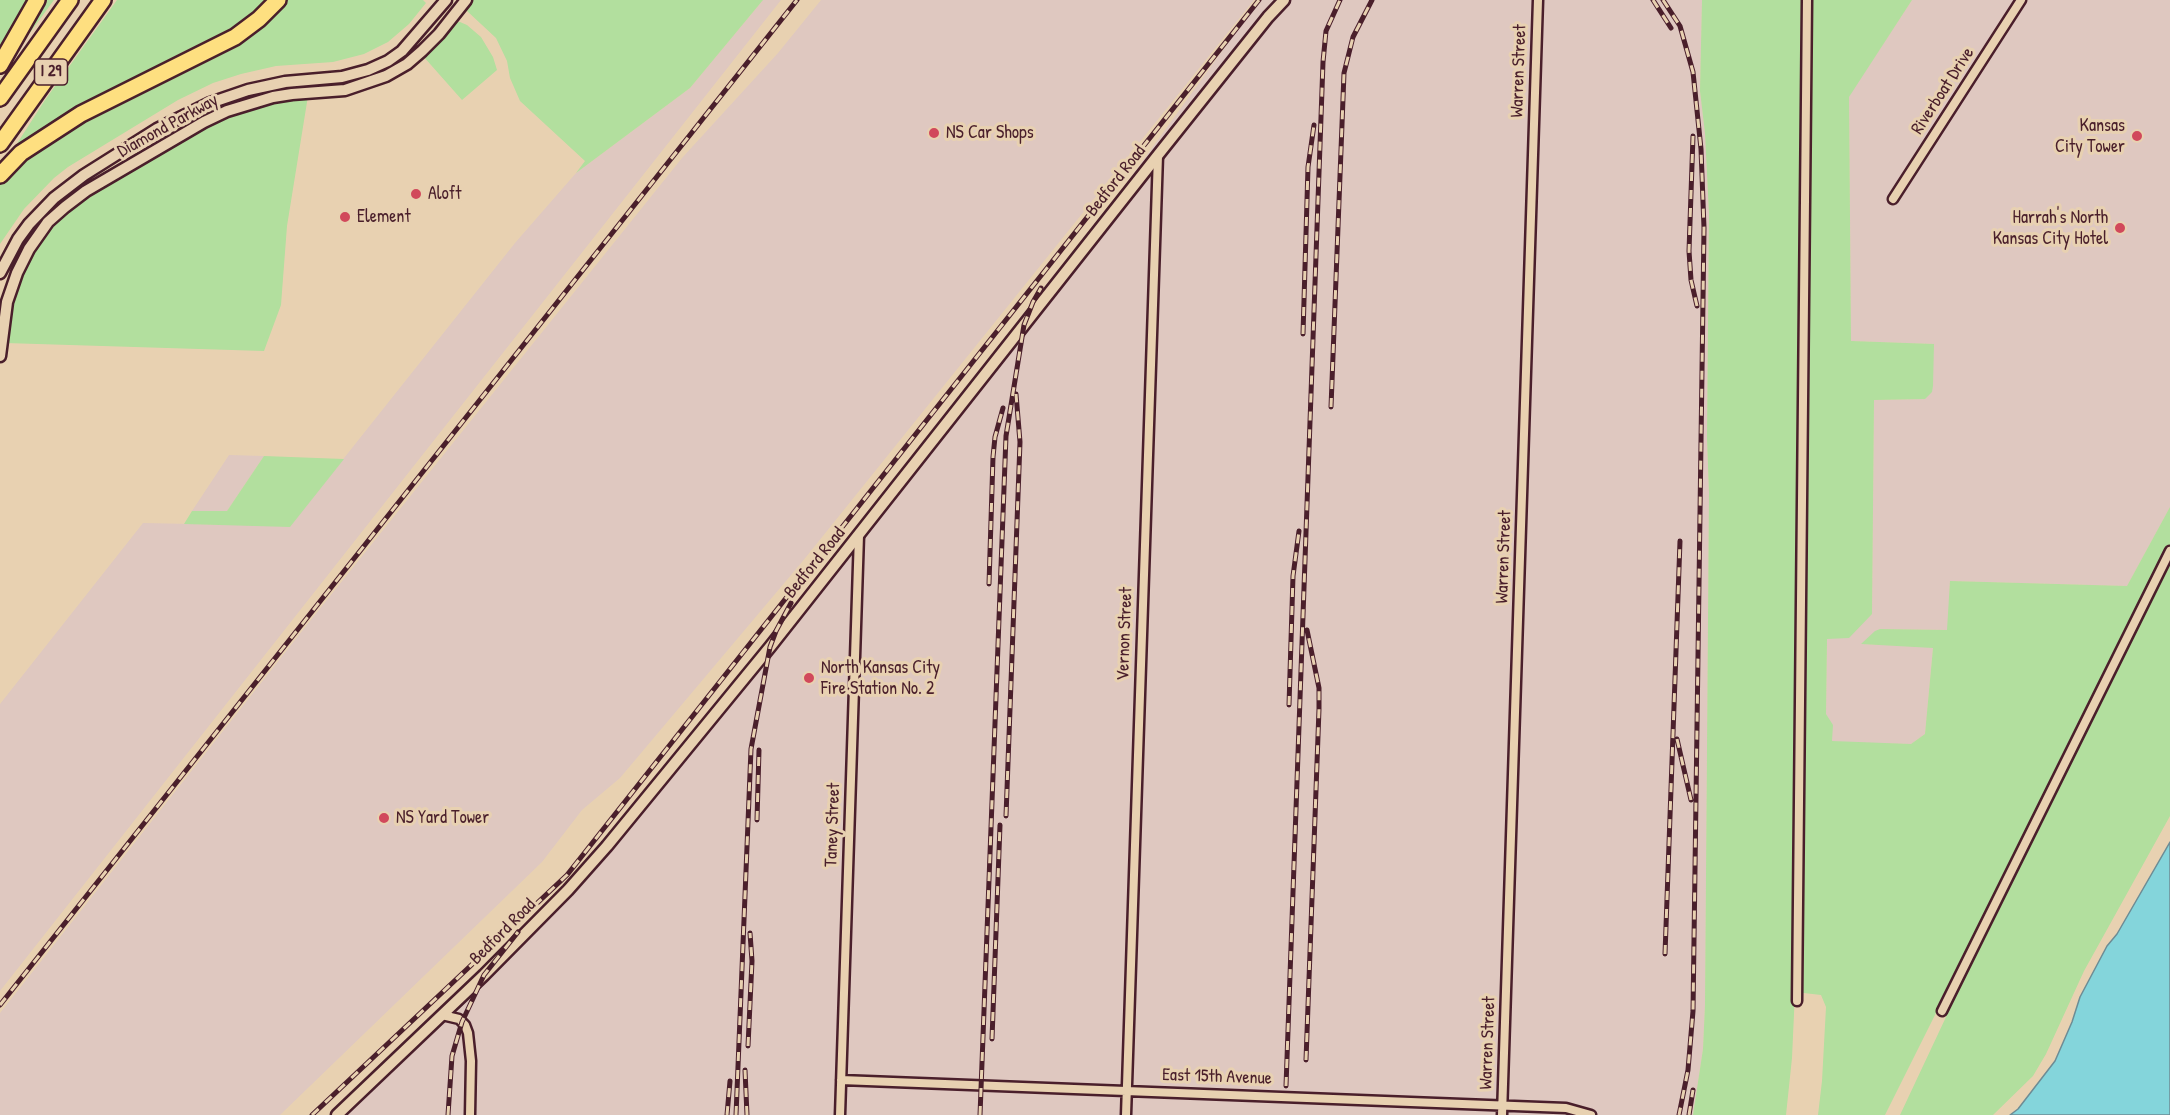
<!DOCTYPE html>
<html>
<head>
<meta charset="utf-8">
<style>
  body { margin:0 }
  canvas { display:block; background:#e8d1b1 }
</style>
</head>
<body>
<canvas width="2170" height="1115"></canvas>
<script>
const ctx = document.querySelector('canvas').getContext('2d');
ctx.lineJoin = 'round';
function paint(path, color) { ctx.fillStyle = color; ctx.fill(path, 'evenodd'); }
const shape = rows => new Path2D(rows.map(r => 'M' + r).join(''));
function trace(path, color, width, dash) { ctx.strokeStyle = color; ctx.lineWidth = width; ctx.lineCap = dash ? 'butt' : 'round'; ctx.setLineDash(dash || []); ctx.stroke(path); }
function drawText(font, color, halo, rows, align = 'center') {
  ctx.font = font + ' "Patrick Hand",sans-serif'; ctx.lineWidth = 6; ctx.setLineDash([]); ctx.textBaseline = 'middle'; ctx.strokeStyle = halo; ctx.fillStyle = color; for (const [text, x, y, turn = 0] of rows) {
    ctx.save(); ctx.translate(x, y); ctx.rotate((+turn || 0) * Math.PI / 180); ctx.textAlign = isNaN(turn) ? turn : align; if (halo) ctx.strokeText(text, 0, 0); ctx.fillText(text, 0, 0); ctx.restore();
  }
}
const built = shape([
  [763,0,781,0,0,991,0,704,143,523,290,526,515,243,576,173,690,88],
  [821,0,1254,0,802,562,620,778,582,810,542,862,280,1115,0,1115,0,1013,310,621,682,158,778,53],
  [1259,0,1702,0,1700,91,1705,133,1709,214,1707,438,1709,493,1705,1005,1703,1049,1693,1115,334,1115,593,861,1024,325],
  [1912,0,2170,0,2170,507,2127,586,1950,581,1948,630,1880,629,1862,644,1933,647,1925,734,1911,744,1832,742,1826,714,1827,638,1872,614,1874,400,1925,399,1934,344,1851,341,1849,96],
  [229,455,264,456,227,511,192,511]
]);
const green = shape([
  [0,0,29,0,0,52],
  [41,0,54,0,10,60],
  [117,0,268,0,242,23,175,56,80,107,9,156,45,100],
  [288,0,423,0,426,3,409,24,388,42,364,54,333,62,276,66,241,74,213,83,178,100,68,167,54,178,24,209,0,244,0,181,37,149,75,123,249,36,261,28],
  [470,0,763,0,690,88,576,173,585,161,520,101,510,78,507,61,496,38,467,11],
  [1702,0,1912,0,1849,97,1851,341,1934,344,1933,386,1932,392,1925,399,1874,400,1872,614,1849,638,1827,639,1826,714,1833,725,1832,741,1911,744,1925,734,1933,648,1861,644,1875,631,1880,629,1947,630,1950,581,2127,586,2170,507,2170,816,2084,971,2046,1054,2033,1076,1993,1115,1900,1115,1946,1017,1948,1010,1946,1007,1943,1005,1939,1007,1885,1115,1818,1115,1822,1081,1826,1007,1821,995,1795,992,1792,1058,1786,1115,1693,1115,1703,1049,1705,1005,1709,493,1707,438,1709,214,1705,133,1700,91],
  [453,22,460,22,467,25,481,37,493,57,497,70,462,100,423,56],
  [308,96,287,226,281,305,264,351,5,343,6,326,16,287,30,256,51,226,69,207,203,124,253,105],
  [264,456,344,459,290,527,184,524,192,511,227,511]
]);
const water = shape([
  [2170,842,2170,1115,2010,1115,2018,1109,2055,1061,2072,1022,2080,997,2107,946,2117,934,2170,842]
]);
const minor = shape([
  [1893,199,2021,0],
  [1797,1001,1807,0],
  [1942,1011,2170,551],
  [442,1015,459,1019,465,1025,468,1033,471,1061,470,1115],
  [841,1080,1566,1108,1591,1115],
  [840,1115,859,535],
  [1126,1115,1158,155],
  [1502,1115,1538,0]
]);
const tertiary = shape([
  [0,273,18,239,29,224,54,198,84,175,157,129,210,103,248,90,285,82,342,77,368,70,388,61,402,51,446,0],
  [0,356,7,302,17,273,29,249,48,222,65,207,86,191,204,122,227,111,273,97,292,94,345,90,386,76,407,64,422,51,439,34,466,0],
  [337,1115,484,975,568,890,607,846,770,647,1158,155,1268,17,1284,0]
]);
const motorway = shape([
  [0,65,37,0],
  [0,98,70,0],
  [0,144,103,0],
  [0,175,21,153,81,114,235,37,259,19,278,0]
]);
const rail = shape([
  [1653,0,1671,28],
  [1663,0,1680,26,1693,72,1701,149,1704,228,1693,1011,1688,1070,1679,1115],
  [1693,136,1689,251,1691,280,1697,306],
  [1303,334,1308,167,1314,125],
  [1331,407,1344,73,1353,37,1372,0],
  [989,584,993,457,995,437,1003,408],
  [1289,705,1293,576,1299,531],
  [1677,739,1691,800],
  [1006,816,1020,442,1016,394],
  [757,820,759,750],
  [1665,954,1680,541],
  [0,1005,797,0],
  [992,1039,1000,825],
  [748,1046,752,961,750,933],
  [1306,1060,1319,709,1319,688,1307,630],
  [745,1070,747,1115],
  [1286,1086,1323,62,1326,31,1340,0],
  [312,1115,567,875,1259,0],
  [448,1115,452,1056,462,1022,484,975,518,932],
  [727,1115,730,1081],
  [736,1115,751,749,770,647,776,631,791,603],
  [980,1115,1006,436,1024,325,1033,302,1041,288],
  [1689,1115,1693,1090]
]);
const markers = [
  [934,133,6,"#d1495b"],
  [2137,136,6,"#d1495b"],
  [416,194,6,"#d1495b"],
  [345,217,6,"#d1495b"],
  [2120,228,6,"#d1495b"],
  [809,678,6,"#d1495b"],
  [384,818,6,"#d1495b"]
];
const shields = [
  [51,72,33]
];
const shieldNames = [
  ["I 29",51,72]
];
const streetNames = [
  ["Warren Street",1519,71,-88],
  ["Riverboat Drive",1943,91,-57],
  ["Diamond Parkway",168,126,-29],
  ["Bedford Road",1116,181,-52],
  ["Warren Street",1504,557,-88],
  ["Bedford Road",815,563,-51],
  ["Vernon Street",1125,634,-88],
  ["Taney Street",833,825,-88],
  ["Bedford Road",503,932,-45],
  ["Warren Street",1488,1043,-88],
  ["East 15th Avenue",1217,1077,2]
];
const poiNames = [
  ["Kansas",2125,126,"right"],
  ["City Tower",2125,147,"right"],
  ["NS Car Shops",946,133],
  ["Aloft",428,194],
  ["Element",357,217],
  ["Harrah's North",2108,218,"right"],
  ["Kansas City Hotel",2108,239,"right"],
  ["North Kansas City",821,668],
  ["Fire Station No. 2",821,689],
  ["NS Yard Tower",396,818]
];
paint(built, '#dfc8c0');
paint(green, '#b2df9e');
paint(water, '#84d5db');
trace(water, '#6d8c95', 1.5);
trace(minor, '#4a1f2b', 13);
trace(tertiary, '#4a1f2b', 15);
trace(motorway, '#4a1f2b', 20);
trace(minor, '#e8d1b1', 8);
trace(tertiary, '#e8d1b1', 10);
trace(motorway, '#fedf80', 15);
trace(rail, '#4a1f2b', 5);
trace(rail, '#e8d1b1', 3, [9]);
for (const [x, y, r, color] of markers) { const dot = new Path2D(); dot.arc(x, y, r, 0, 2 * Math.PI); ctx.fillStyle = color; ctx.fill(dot); trace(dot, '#e8d1b1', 2); }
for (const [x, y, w] of shields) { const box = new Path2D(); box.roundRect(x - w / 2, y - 13, w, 26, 4.5); ctx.fillStyle = '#e8d1b1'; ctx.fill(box); trace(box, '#4a1f2b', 1.5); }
drawText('bold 16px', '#4a1f2b', null, shieldNames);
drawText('18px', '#4a1f2b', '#e8d1b1', streetNames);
drawText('18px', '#4a1f2b', '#e8d1b1', poiNames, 'left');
</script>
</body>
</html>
